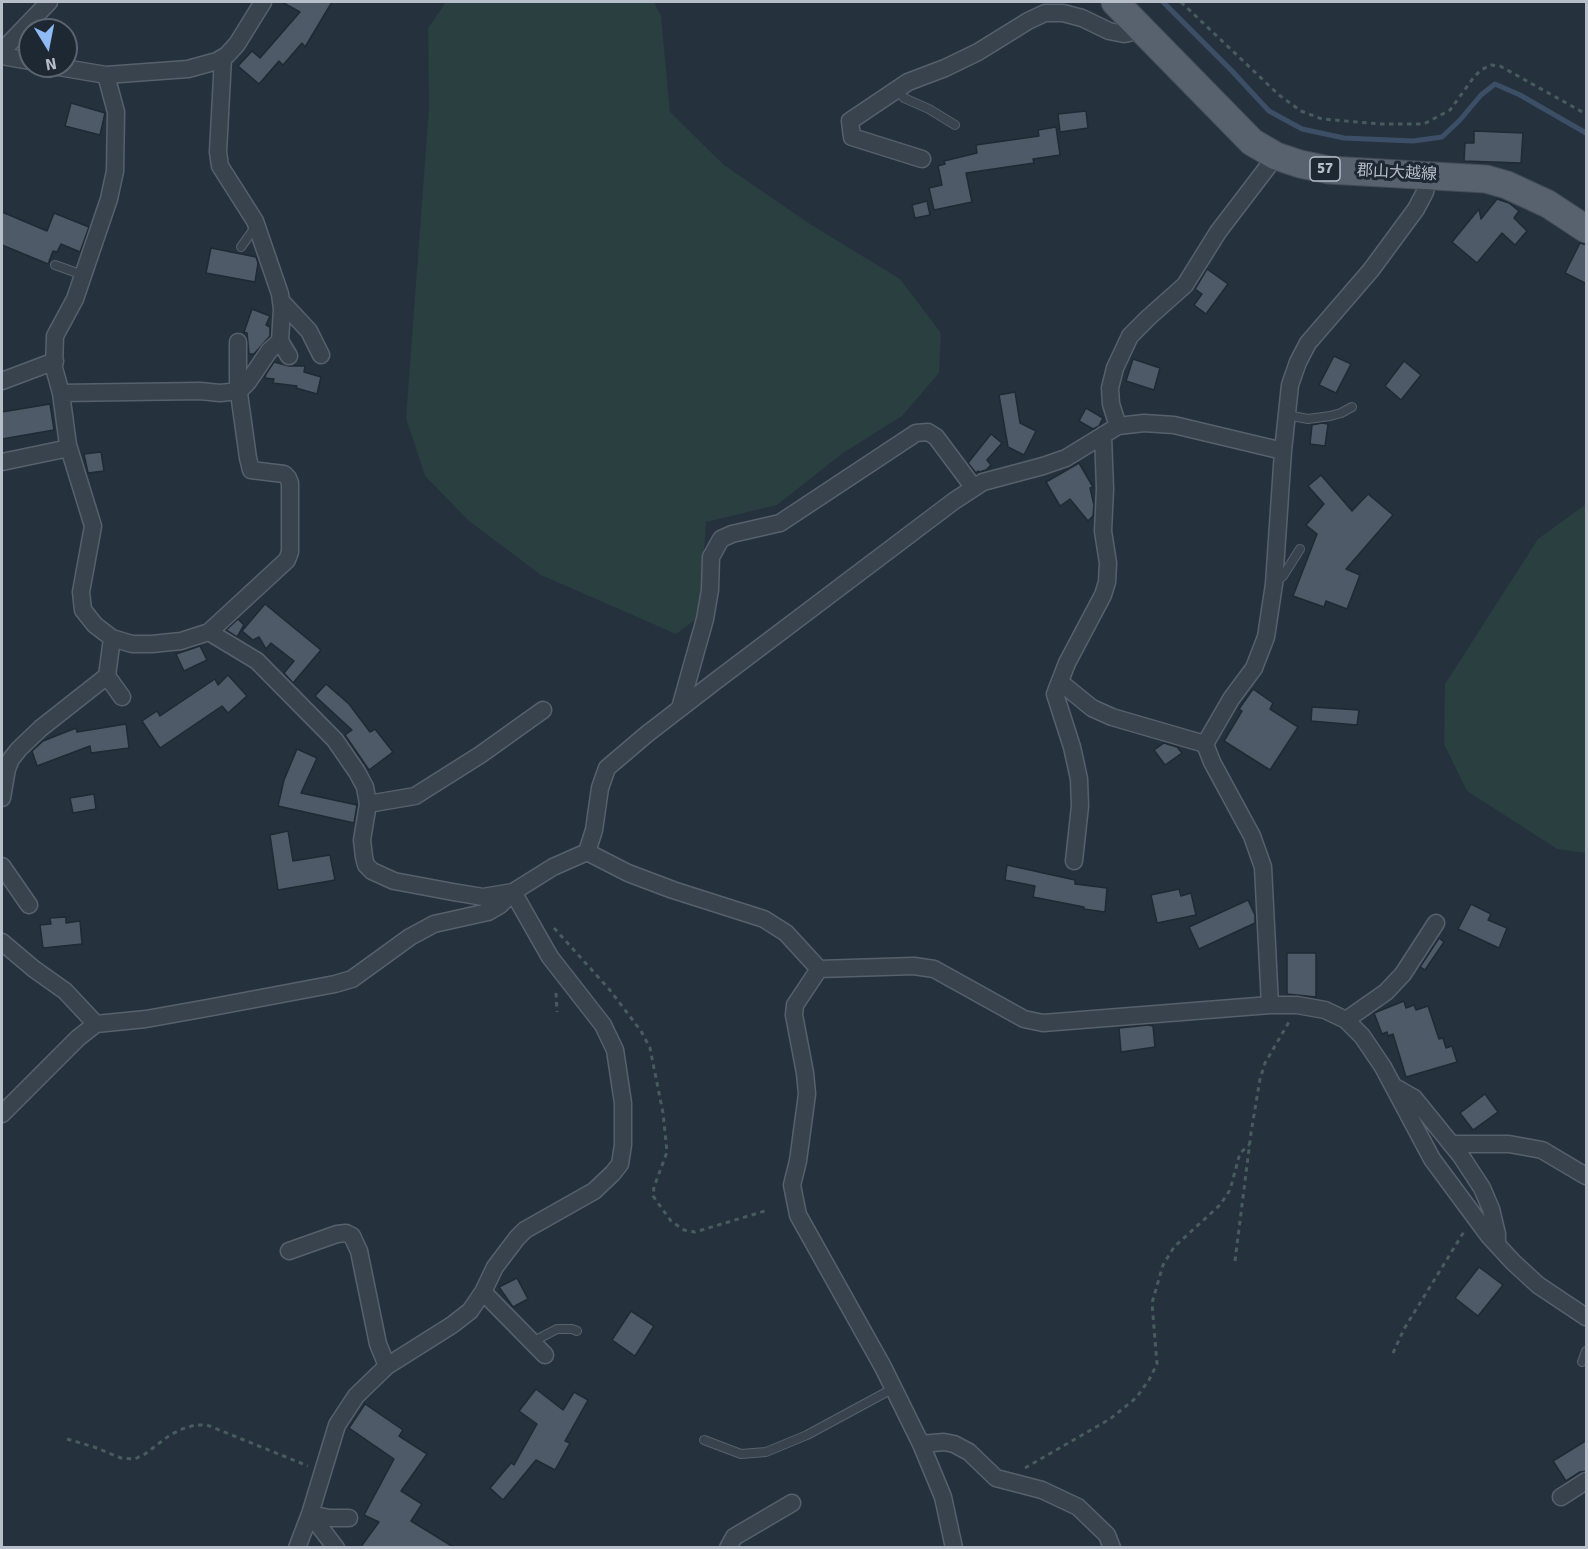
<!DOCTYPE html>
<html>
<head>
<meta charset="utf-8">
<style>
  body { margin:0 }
  #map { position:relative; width:1588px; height:1549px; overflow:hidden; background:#26313e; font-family:Signika,sans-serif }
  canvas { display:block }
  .frame { position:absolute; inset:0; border:3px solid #b6bec9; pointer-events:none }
  .north { position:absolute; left:18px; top:18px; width:60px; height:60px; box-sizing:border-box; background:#1e2833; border:2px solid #5b646f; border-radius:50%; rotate:170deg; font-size:16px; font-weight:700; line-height:24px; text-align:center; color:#b6bec9 }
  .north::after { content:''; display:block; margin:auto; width:21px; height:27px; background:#90baf4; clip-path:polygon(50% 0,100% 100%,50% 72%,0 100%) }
</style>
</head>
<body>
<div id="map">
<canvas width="1588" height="1549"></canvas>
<div class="frame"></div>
<div class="north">N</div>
</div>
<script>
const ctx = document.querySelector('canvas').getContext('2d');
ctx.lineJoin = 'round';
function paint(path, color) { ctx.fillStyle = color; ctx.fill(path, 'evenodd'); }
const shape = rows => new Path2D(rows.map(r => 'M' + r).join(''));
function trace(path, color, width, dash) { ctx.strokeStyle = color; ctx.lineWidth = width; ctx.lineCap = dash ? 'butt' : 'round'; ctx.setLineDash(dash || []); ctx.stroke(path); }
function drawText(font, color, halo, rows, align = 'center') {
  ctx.font = font + ' Signika,"Noto Sans JP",sans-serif'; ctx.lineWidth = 6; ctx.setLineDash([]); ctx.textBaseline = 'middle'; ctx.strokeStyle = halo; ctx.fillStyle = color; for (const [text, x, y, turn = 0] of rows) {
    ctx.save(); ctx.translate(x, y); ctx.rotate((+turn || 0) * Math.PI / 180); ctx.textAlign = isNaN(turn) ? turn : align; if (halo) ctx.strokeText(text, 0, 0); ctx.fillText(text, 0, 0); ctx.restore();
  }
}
const green = shape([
  [446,2,654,2,661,16,670,112,724,165,810,224,900,279,941,333,939,373,902,416,843,453,777,505,706,522,699,617,676,634,541,575,469,521,425,476,406,418,429,107,428,28],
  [1586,504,1586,853,1557,849,1467,791,1444,744,1445,684,1538,539]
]);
const stream = shape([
  [1163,2,1232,71,1269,111,1302,129,1344,138,1413,141,1442,137,1460,120,1481,95,1495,84,1520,95,1586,133]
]);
const building = shape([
  [282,2,332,2,305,47,302,43,283,65,279,61,259,84,238,66,252,51,260,58,300,12,282,2],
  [71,103,105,113,100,135,65,126,71,103],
  [1086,111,1088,128,1060,132,1058,114,1086,111],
  [1056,127,1060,155,1033,159,1034,163,966,173,972,202,934,210,929,188,942,185,938,166,945,164,944,161,977,153,976,145,1039,136,1038,130,1056,127],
  [1474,131,1523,133,1521,163,1464,161,1465,143,1474,143,1474,131],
  [1497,199,1509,203,1519,211,1514,218,1527,231,1515,245,1502,233,1477,263,1452,242,1479,209,1481,219,1497,199],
  [927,201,930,215,915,218,912,205,927,201],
  [2,212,47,231,54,213,89,227,80,252,61,244,57,252,53,251,48,264,2,245,2,212],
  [1580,243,1587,245,1587,284,1565,273,1580,243],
  [211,248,256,257,258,263,255,282,206,273,211,248],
  [1207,269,1228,284,1206,314,1194,305,1202,294,1195,289,1207,269],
  [252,309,270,316,266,325,270,327,270,336,254,354,249,354,247,333,244,332,252,309],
  [1334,356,1351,364,1336,393,1319,385,1334,356],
  [1133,359,1160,368,1154,390,1126,381,1133,359],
  [1404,361,1421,375,1401,400,1385,386,1404,361],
  [274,362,289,366,305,366,304,372,321,377,317,394,296,388,297,386,273,383,274,379,265,378,266,374,274,362],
  [1015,392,1020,423,1036,431,1024,455,1008,447,999,395,1015,392],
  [50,404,54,430,2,439,2,412,50,404],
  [1086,408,1103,418,1099,426,1093,429,1079,421,1086,408],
  [1322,423,1328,424,1325,446,1310,444,1312,425,1322,423],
  [991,434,1002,443,987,460,991,465,986,470,979,472,978,471,976,473,968,463,991,434],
  [101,452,104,471,88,473,84,454,101,452],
  [1079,463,1093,487,1090,488,1094,505,1093,516,1088,521,1070,499,1060,506,1046,482,1079,463],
  [1321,475,1352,511,1368,494,1393,515,1346,569,1360,575,1347,609,1326,601,1324,607,1293,596,1317,534,1306,525,1324,504,1308,486,1321,475],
  [265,604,321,650,293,683,284,673,294,661,271,643,266,649,259,637,253,640,242,631,265,604],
  [238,619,244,625,237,637,226,630,238,619],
  [200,646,207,660,184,671,176,654,200,646],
  [228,675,247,696,228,713,222,706,160,748,142,721,157,711,160,716,215,679,218,685,228,675],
  [326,684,349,704,370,732,375,729,393,752,369,770,345,735,352,730,315,696,326,684],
  [1253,689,1273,703,1270,709,1298,727,1270,770,1224,741,1242,711,1239,709,1253,689],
  [1312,707,1359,710,1357,725,1311,721,1312,707],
  [126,724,129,748,91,753,90,746,37,766,32,751,43,741,76,728,77,732,126,724],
  [1164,743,1177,747,1182,753,1165,765,1154,750,1164,743],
  [297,749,317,758,301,793,357,805,354,823,278,806,284,780,297,749],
  [94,794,96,809,73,813,70,798,94,794],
  [288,831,293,861,330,855,335,880,278,890,270,835,288,831],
  [1007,865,1075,880,1075,884,1107,888,1105,912,1084,909,1084,907,1033,897,1035,886,1005,880,1007,865],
  [1179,889,1181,896,1191,893,1196,915,1157,923,1151,895,1179,889],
  [1248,900,1255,915,1255,923,1199,949,1189,927,1248,900],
  [1471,904,1491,914,1488,920,1507,928,1499,948,1458,929,1471,904],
  [66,917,66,923,80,921,82,944,43,948,40,925,51,924,50,918,66,917],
  [1439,938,1444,942,1425,970,1420,967,1439,938],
  [1287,953,1316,953,1316,997,1287,994,1287,953],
  [1404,1001,1406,1008,1414,1005,1416,1010,1428,1006,1439,1039,1443,1038,1446,1048,1452,1046,1457,1062,1406,1077,1393,1034,1388,1036,1387,1032,1382,1034,1374,1013,1404,1001],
  [1148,1025,1153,1026,1155,1047,1121,1052,1119,1028,1148,1025],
  [1485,1094,1498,1112,1473,1130,1460,1113,1485,1094],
  [1479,1267,1503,1285,1478,1316,1455,1298,1479,1267],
  [517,1278,528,1299,513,1307,499,1287,517,1278],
  [631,1311,654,1326,635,1356,612,1340,631,1311],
  [536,1389,563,1410,574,1392,588,1400,565,1441,570,1443,555,1470,536,1460,503,1500,490,1488,511,1463,514,1465,537,1424,519,1411,536,1389],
  [365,1404,403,1430,399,1436,427,1454,401,1491,422,1504,411,1521,455,1548,360,1548,379,1522,364,1515,394,1459,349,1428,365,1404],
  [1587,1440,1587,1471,1580,1472,1566,1481,1553,1461,1587,1440]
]);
const path = shape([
  [1181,2,1279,95,1301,111,1322,119,1381,124,1424,124,1450,110,1474,77,1481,70,1491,65,1500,66,1586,114],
  [554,928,609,989,641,1031,650,1048,663,1113,667,1152,654,1187,653,1196,671,1221,684,1230,695,1232,765,1211],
  [556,993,557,1012],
  [1235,1261,1251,1133,1260,1079,1265,1063,1289,1022],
  [1393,1353,1404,1329,1465,1230],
  [67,1439,94,1447,121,1458,135,1459,145,1454,170,1435,182,1429,195,1425,207,1425,308,1466],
  [1025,1468,1110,1419,1136,1398,1149,1380,1157,1364,1152,1303,1163,1265,1174,1247,1220,1205,1230,1190,1240,1153,1249,1145]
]);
const lane = shape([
  [896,89,904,98,929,109,955,125],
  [241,247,256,226],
  [55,265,83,275],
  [1287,415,1308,419,1330,416,1341,413,1352,407],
  [1276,582,1283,576,1300,549],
  [532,1342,557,1329,572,1329,577,1331],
  [1582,1362,1586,1351],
  [704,1440,741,1454,766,1452,807,1435,894,1388]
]);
const street = shape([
  [2,51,49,2],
  [2,56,30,61],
  [223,58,218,152,220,166,255,221,280,294,282,309,280,341,289,356],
  [53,66,106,75,188,69,217,61,227,55,237,44,263,2],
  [106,75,116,112,115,171,109,199,75,299,55,336,54,368,61,393,68,445,93,526,81,592,83,610,95,625,112,638,132,644,152,644,181,641,209,632,257,661,335,740,357,772,365,787,368,804,362,840,364,857,366,865,372,871,394,881,453,892,483,897,513,892],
  [922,159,852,137,850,121,908,82,945,68,978,52,1028,21,1045,13,1063,13,1082,18,1109,31,1124,34,1143,30],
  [281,301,309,331,321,355],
  [2,381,55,361],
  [61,393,200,391,220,393,239,391,248,382,269,351,280,341],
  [1118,426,1111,404,1110,388,1115,368,1130,336,1149,317,1185,285,1218,232,1276,156],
  [2,462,69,448],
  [209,632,287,560,290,552,290,483,288,478,284,474,251,470,248,458,238,386,238,342],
  [107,676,122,697],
  [1060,682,1092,708,1112,717,1205,744],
  [680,708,705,619,710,590,711,557,721,539,732,534,780,523,916,433,928,432,936,437,974,488],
  [2,798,7,769,11,759,19,749,41,728,107,676,112,638],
  [368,804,415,796,480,755,543,710],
  [587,852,594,830,600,788,607,768,647,734,717,680,954,501,983,482,1043,466,1066,458,1118,426,1144,423,1174,425,1283,451],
  [1074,861,1080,806,1079,779,1072,747,1055,694,1067,663,1103,595,1107,582,1108,563,1103,531,1105,489,1103,435],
  [2,866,29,905],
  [2,942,34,969,65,991,96,1024],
  [819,969,795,1005,794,1015,805,1073,807,1094,798,1161,792,1185,798,1215,883,1367,921,1444,943,1497,954,1548],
  [1270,1005,1263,867,1252,836,1212,762,1205,744,1231,699,1254,668,1266,637,1274,584,1283,451,1290,385,1298,362,1308,343,1371,270,1416,209,1425,192,1429,175],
  [1346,1020,1386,992,1403,974,1436,923],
  [1393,1086,1414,1098,1461,1156,1482,1188,1491,1209,1497,1234,1497,1244],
  [2,1114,78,1038,96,1024,146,1019,213,1007,335,984,352,979,410,937,434,924,488,912,500,905,513,892,553,867,587,852,628,873,673,890,764,919,786,933,819,969,914,966,934,969,1024,1019,1043,1023,1270,1005,1297,1005,1325,1010,1346,1020,1362,1036,1383,1067,1432,1159,1489,1236,1513,1262,1538,1285,1586,1317],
  [1451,1144,1509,1144,1542,1150,1586,1176],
  [289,1251,337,1234,346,1233,352,1236,359,1251,378,1344,387,1366],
  [483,1292,545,1355],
  [921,1444,944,1442,954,1444,969,1452,996,1478,1042,1490,1078,1507,1107,1535,1112,1548],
  [1561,1497,1586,1481],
  [310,1514,336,1548],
  [310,1514,329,1518,349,1518],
  [297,1548,310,1514,337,1425,356,1396,387,1366,452,1325,470,1311,483,1292,495,1267,517,1238,525,1230,594,1191,613,1173,620,1164,623,1145,623,1103,615,1050,603,1025,550,957,513,892],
  [728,1548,734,1537,792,1503]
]);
const primary = shape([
  [1115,2,1252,142,1276,156,1300,164,1329,170,1486,179,1507,185,1548,204,1586,229]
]);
const shields = [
  [1325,169,30]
];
const shieldNames = [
  ["57",1325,169]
];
const streetNames = [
  ["郡山大越線",1397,173,3]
];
paint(green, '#293f40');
trace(stream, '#3c4f66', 5);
paint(building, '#4f5a69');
trace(building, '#202a35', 1.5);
trace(lane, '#57616c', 10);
trace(street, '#57616c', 19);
trace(primary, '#434c57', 29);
trace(path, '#485c5e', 3, [4.5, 4.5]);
trace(lane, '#39434e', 8);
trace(street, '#39434e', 16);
trace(primary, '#58626e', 27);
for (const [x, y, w] of shields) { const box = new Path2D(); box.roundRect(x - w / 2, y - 12, w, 24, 4.5); ctx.fillStyle = '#1e2833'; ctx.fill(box); trace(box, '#b6bec9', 1.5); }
drawText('bold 15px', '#b6bec9', null, shieldNames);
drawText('16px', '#b6bec9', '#1e2833', streetNames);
</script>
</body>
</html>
